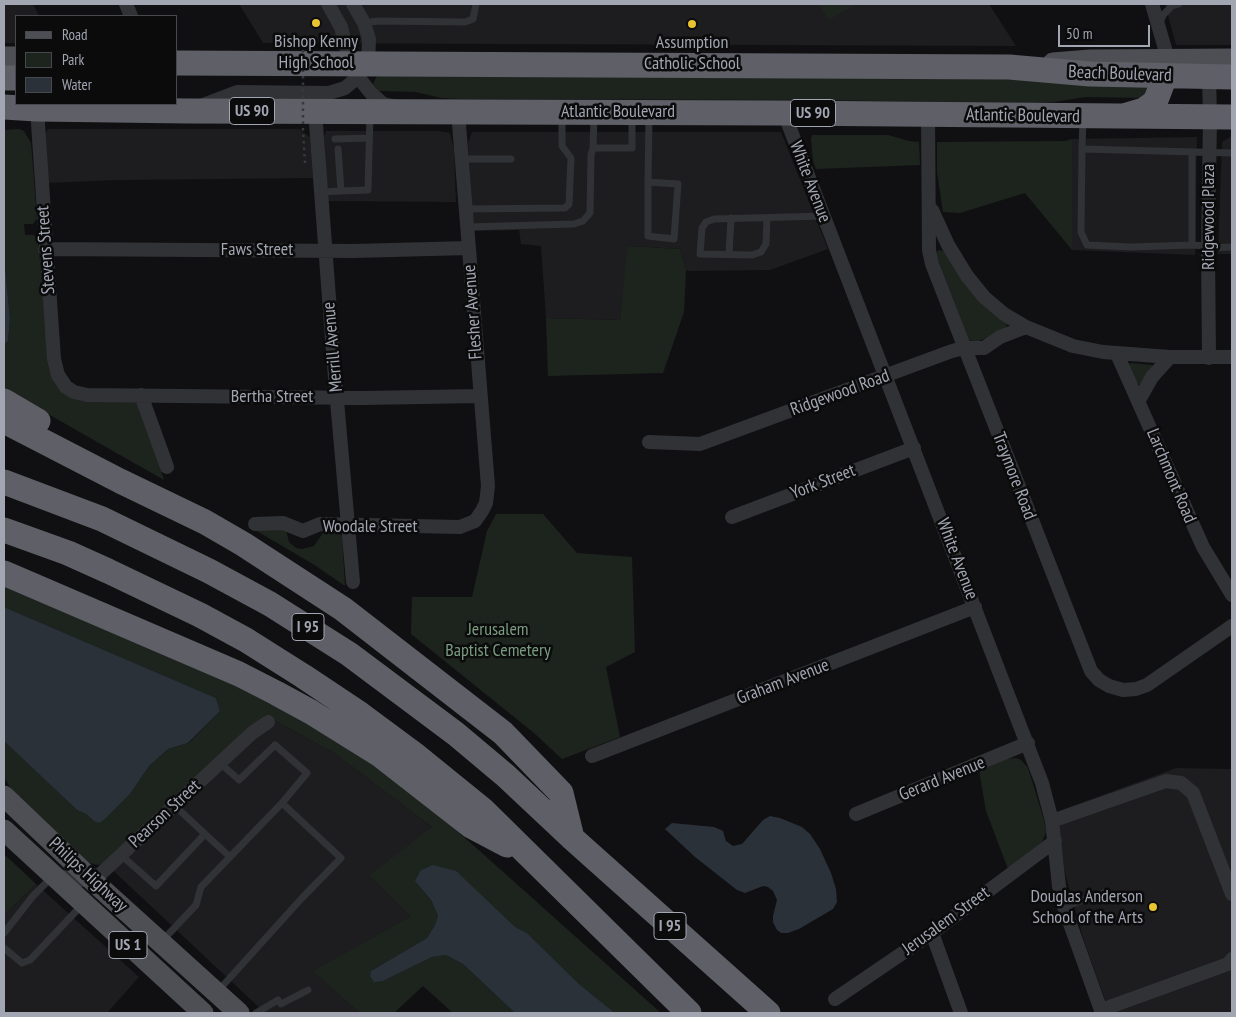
<!DOCTYPE html>
<html>
<head>
<meta charset="utf-8">
<style>
  body { margin:0 }
  #map { position:relative; width:1236px; height:1017px; overflow:hidden; background:#101012; font-family:"PT Sans Narrow",sans-serif }
  canvas { display:block }
  .frame { position:absolute; inset:0; border:5px solid #a2a5b2; pointer-events:none }
  .legend { position:absolute; left:15px; top:15px; width:162px; height:90px; box-sizing:border-box; background:#0b0b0c; border:1px solid #47494e; margin:0; padding:6px 9px; list-style:none; font-size:15px; color:#a2a5b2 }
  .legend li { display:flex; align-items:center; gap:10px; height:25px }
  .legend b { width:25px; border:1px solid #47494e }
  .scale { position:absolute; left:1058px; top:25px; width:92px; height:22px; box-sizing:border-box; border:2px solid #a2a5b2; border-top:0; padding-left:6px; font-size:15px; line-height:18px; white-space:nowrap; color:#a2a5b2; -webkit-text-stroke:4px #0b0b0c; paint-order:stroke }
</style>
</head>
<body>
<div id="map">
<canvas width="1236" height="1017"></canvas>
<div class="frame"></div>
<ul class="legend">
<li><b style="height:6px;background:#4e4e55"></b>Road</li>
<li><b style="height:14px;background:#1d241e"></b>Park</li>
<li><b style="height:14px;background:#2a3139"></b>Water</li>
</ul>
<div class="scale">50 m</div>
</div>
<script>
const ctx = document.querySelector('canvas').getContext('2d');
ctx.lineJoin = 'round';
function paint(path, color) { ctx.fillStyle = color; ctx.fill(path, 'evenodd'); }
const shape = rows => new Path2D(rows.map(r => 'M' + r).join(''));
function trace(path, color, width, dash) { ctx.strokeStyle = color; ctx.lineWidth = width; ctx.lineCap = dash ? 'butt' : 'round'; ctx.setLineDash(dash || []); ctx.stroke(path); }
function drawText(font, color, halo, rows, align = 'center') {
  ctx.font = font + ' "PT Sans Narrow",sans-serif'; ctx.lineWidth = 5; ctx.setLineDash([]); ctx.textBaseline = 'middle'; ctx.strokeStyle = halo; ctx.fillStyle = color; for (const [text, x, y, turn = 0] of rows) {
    ctx.save(); ctx.translate(x, y); ctx.rotate((+turn || 0) * Math.PI / 180); ctx.textAlign = isNaN(turn) ? turn : align; if (halo) ctx.strokeText(text, 0, 0); ctx.fillText(text, 0, 0); ctx.restore();
  }
}
const built = shape([
  [4,4,33,4,39,16,16,16,16,43,4,43],
  [239,4,989,4,1016,46,263,43],
  [1165,4,1232,4,1232,45,1176,45],
  [48,129,299,129,310,137,313,178,119,180,46,183,45,135],
  [326,131,438,131,450,133,454,149,456,202,328,201,324,137],
  [472,132,781,132,828,249,770,270,688,271,686,270,680,249,628,246,620,320,546,318,541,246,521,244,519,230,474,231,468,143],
  [1232,136,1232,254,1218,254,1222,142],
  [1197,137,1195,255,1072,250,1072,139],
  [265,715,334,753,432,827,411,916,314,971,360,1013,265,1013,105,863],
  [1176,768,1232,769,1232,1013,1110,1013,1084,941,1065,873,1056,812],
  [36,884,139,977,107,1013,4,1013,4,915]
]);
const green = shape([
  [819,4,856,4,829,20],
  [377,76,748,76,1088,80,1150,86,1145,98,1085,97,1054,102,1031,103,810,100,460,99,441,98,416,92,379,91,373,84],
  [19,129,24,131,31,143,37,218,33,224,24,224,25,235,34,235,38,240,49,359,50,371,55,383,66,395,77,400,87,402,139,400,164,480,4,389,4,344,8,341,10,319,4,255,4,130],
  [812,135,888,135,909,141,919,142,920,165,816,169,813,161,811,139],
  [1072,139,1072,250,1025,193,960,213,943,212,937,172,937,142,1065,141],
  [627,246,680,249,686,270,684,312,663,373,548,376,546,318,620,320],
  [939,250,944,251,967,287,1005,320,1008,324,1006,327,995,335,976,342,969,340,938,260,937,252],
  [1131,363,1152,365,1153,366,1143,382,1139,384,1135,382,1128,365],
  [496,514,543,514,577,553,632,557,635,652,606,667,620,737,562,759,534,733,411,634,412,597,472,597,487,531],
  [255,530,286,530,289,542,296,548,302,549,314,546,323,533,327,531,337,530,342,537,345,586,313,564],
  [4,584,236,686,315,728,349,749,382,771,445,820,661,1013,615,1013,579,984,527,933,415,881,431,900,438,916,435,925,427,938,371,971,383,981,432,957,446,955,463,964,515,1013,453,1013,423,986,394,1013,360,1013,313,971,411,916,370,875,432,827,334,753,265,715,104,864,98,865,89,863,15,796,4,777,4,741,77,810,86,814,94,821,105,819,130,794,149,766,168,749,189,743,220,711,216,698,4,607],
  [1016,758,1021,760,1028,768,1044,820,1046,832,1042,842,1008,869,986,811,979,770,1007,759],
  [4,854,36,884,4,915]
]);
const water = shape([
  [4,255,10,319,8,341,4,344],
  [4,607,216,698,220,711,188,743,168,749,149,766,130,794,105,819,99,823,94,821,86,814,77,810,4,741],
  [770,816,780,818,802,827,810,834,820,849,831,873,836,889,837,902,833,909,799,929,788,933,781,933,777,930,773,922,773,916,777,900,773,891,768,887,763,886,745,893,737,890,695,857,665,829,672,823,714,827,723,831,726,841,733,846,742,844,763,820],
  [433,865,456,871,515,927,527,933,579,984,615,1013,515,1013,463,964,446,955,432,957,383,981,374,982,370,976,371,971,427,938,435,925,438,916,431,900,415,881,421,870]
]);
const lane = shape([
  [364,23,378,21,465,22,473,19,476,4],
  [1159,24,1164,14,1172,6,1179,4],
  [594,117,593,148,632,148,632,118],
  [1083,119,1082,149,1232,153],
  [335,139,369,138],
  [338,149,341,191,368,190,370,115],
  [1082,149,1081,232,1087,245,1131,247,1192,245],
  [1192,152,1192,245,1208,246],
  [461,159,511,159],
  [648,182,678,184,674,239,648,236,648,182,649,117],
  [321,192,341,191],
  [465,209,565,208,569,204,571,158,562,146,562,117],
  [767,218,766,244,761,252,752,255,700,254,702,228,706,222,714,219,824,216],
  [467,227,574,224,583,221,590,213,591,155,593,148],
  [1208,248,1232,247],
  [729,254,731,218],
  [220,763,239,780,275,745,307,773,282,803],
  [174,805,205,834],
  [121,855,156,886,205,834,230,857],
  [1064,907,1106,892],
  [4,933,33,896,51,878],
  [163,940,196,905,201,887,282,803,341,858,302,898,217,992],
  [4,948,22,963,30,960,81,906],
  [256,1013,278,1000,281,1004,308,990]
]);
const street = shape([
  [126,4,131,16],
  [328,4,341,27,350,63,358,77,371,93,383,104,393,106],
  [1152,4,1168,59],
  [1209,76,1210,117,1208,250,1209,358],
  [203,105,237,92,329,93,345,88,358,77,368,63,369,39,364,23,353,4],
  [37,109,54,359,58,375,66,387,74,392,87,395,364,398,479,396],
  [315,111,335,378,353,582],
  [784,113,1042,783,1052,821,1059,886,1064,907,1102,1013],
  [928,115,929,250,932,264,1091,671,1099,680,1109,686,1123,690,1136,689,1147,685,1232,626],
  [932,210,948,245,967,276,984,297,1004,314,1026,327],
  [45,249,353,251,469,248],
  [1117,354,1203,547,1232,595],
  [141,395,167,467],
  [1139,400,1152,377,1170,357],
  [649,442,700,444,952,351,964,348,984,348,1000,337,1026,327,1073,346,1103,352,1170,357,1232,357],
  [732,517,914,448],
  [255,524,283,523,303,531,320,524,460,527,475,521,482,511,486,503,488,486,458,112],
  [592,756,975,607],
  [856,814,1028,743],
  [1052,821,1166,781,1181,783,1193,793,1232,894],
  [54,876,93,881,252,733,268,722],
  [932,933,961,1013],
  [835,999,932,933,1055,841],
  [1101,1010,1228,964,1232,959]
]);
const primary = shape([
  [4,57,16,57],
  [1053,63,1090,60,1232,59],
  [4,796,93,881,239,1013],
  [4,830,203,1013]
]);
const highway = shape([
  [176,63,1009,67,1090,74,1232,77],
  [4,78,16,78],
  [4,107,37,109,188,111,784,113,1232,117],
  [1127,115,1144,110,1151,105,1156,100,1165,76],
  [4,401,38,421],
  [4,421,120,481,205,522,243,544,343,609,503,733,561,793,572,838],
  [4,482,102,519,209,571,270,604,349,654,456,734,506,776,572,838,768,1013],
  [4,530,68,553,108,571,200,615,246,640,303,676,360,714,414,754,483,810,689,1013],
  [4,573,239,674,276,693,311,712,380,755,471,826,507,845]
]);
const pathBridge = shape([
  [305,163,303,130,303,41,325,41]
]);
const markers = [
  [316,23,5,"#e9c431"],
  [692,24,5,"#e9c431"],
  [1153,907,5,"#e9c431"]
];
const shields = [
  [252,111,45],
  [813,113,45],
  [308,627,32],
  [670,926,32],
  [128,945,38]
];
const shieldNames = [
  ["US 90",252,111],
  ["US 90",813,113],
  ["I 95",308,627],
  ["I 95",670,926],
  ["US 1",128,945]
];
const poiNames = [
  ["Bishop Kenny",316,42],
  ["High School",316,63],
  ["Assumption",692,43],
  ["Catholic School",692,64],
  ["Douglas Anderson",1143,897,"right"],
  ["School of the Arts",1143,918,"right"]
];
const streetNames = [
  ["Beach Boulevard",1120,74,2],
  ["Atlantic Boulevard",618,112],
  ["Atlantic Boulevard",1023,116,1],
  ["White Avenue",810,182,69],
  ["Ridgewood Plaza",1209,217,-90],
  ["Stevens Street",46,250,-94],
  ["Faws Street",257,250],
  ["Flesher Avenue",473,312,-94],
  ["Merrill Avenue",333,347,-95],
  ["Ridgewood Road",840,393,-20],
  ["Bertha Street",272,397],
  ["Traymore Road",1014,476,69],
  ["Larchmont Road",1171,476,67],
  ["York Street",823,482,-21],
  ["Woodale Street",370,527],
  ["White Avenue",957,559,69],
  ["Graham Avenue",783,682,-21],
  ["Gerard Avenue",942,779,-22],
  ["Pearson Street",165,814,-43],
  ["Philips Highway",88,875,43],
  ["Jerusalem Street",946,921,-36]
];
const parkNames = [
  ["Jerusalem",498,630],
  ["Baptist Cemetery",498,651]
];
paint(built, '#1d1c1e');
paint(green, '#1d241e');
paint(water, '#2a3139');
trace(lane, '#313236', 7);
trace(street, '#313236', 14);
trace(primary, '#4e4e55', 21);
trace(highway, '#5e5f67', 25);
trace(pathBridge, '#37383d', 2.5, [2.5, 4]);
for (const [x, y, r, color] of markers) { const dot = new Path2D(); dot.arc(x, y, r, 0, 2 * Math.PI); ctx.fillStyle = color; ctx.fill(dot); trace(dot, '#0b0b0c', 2); }
for (const [x, y, w] of shields) { const box = new Path2D(); box.roundRect(x - w / 2, y - 13.5, w, 27, 4); ctx.fillStyle = '#0b0b0c'; ctx.fill(box); trace(box, '#a2a5b2', 1); }
drawText('bold 16px', '#a2a5b2', null, shieldNames);
drawText('18px', '#a2a5b2', '#0b0b0c', poiNames);
drawText('18px', '#a2a5b2', '#0b0b0c', streetNames);
drawText('18px', '#799c80', '#0b0b0c', parkNames);
</script>
</body>
</html>
